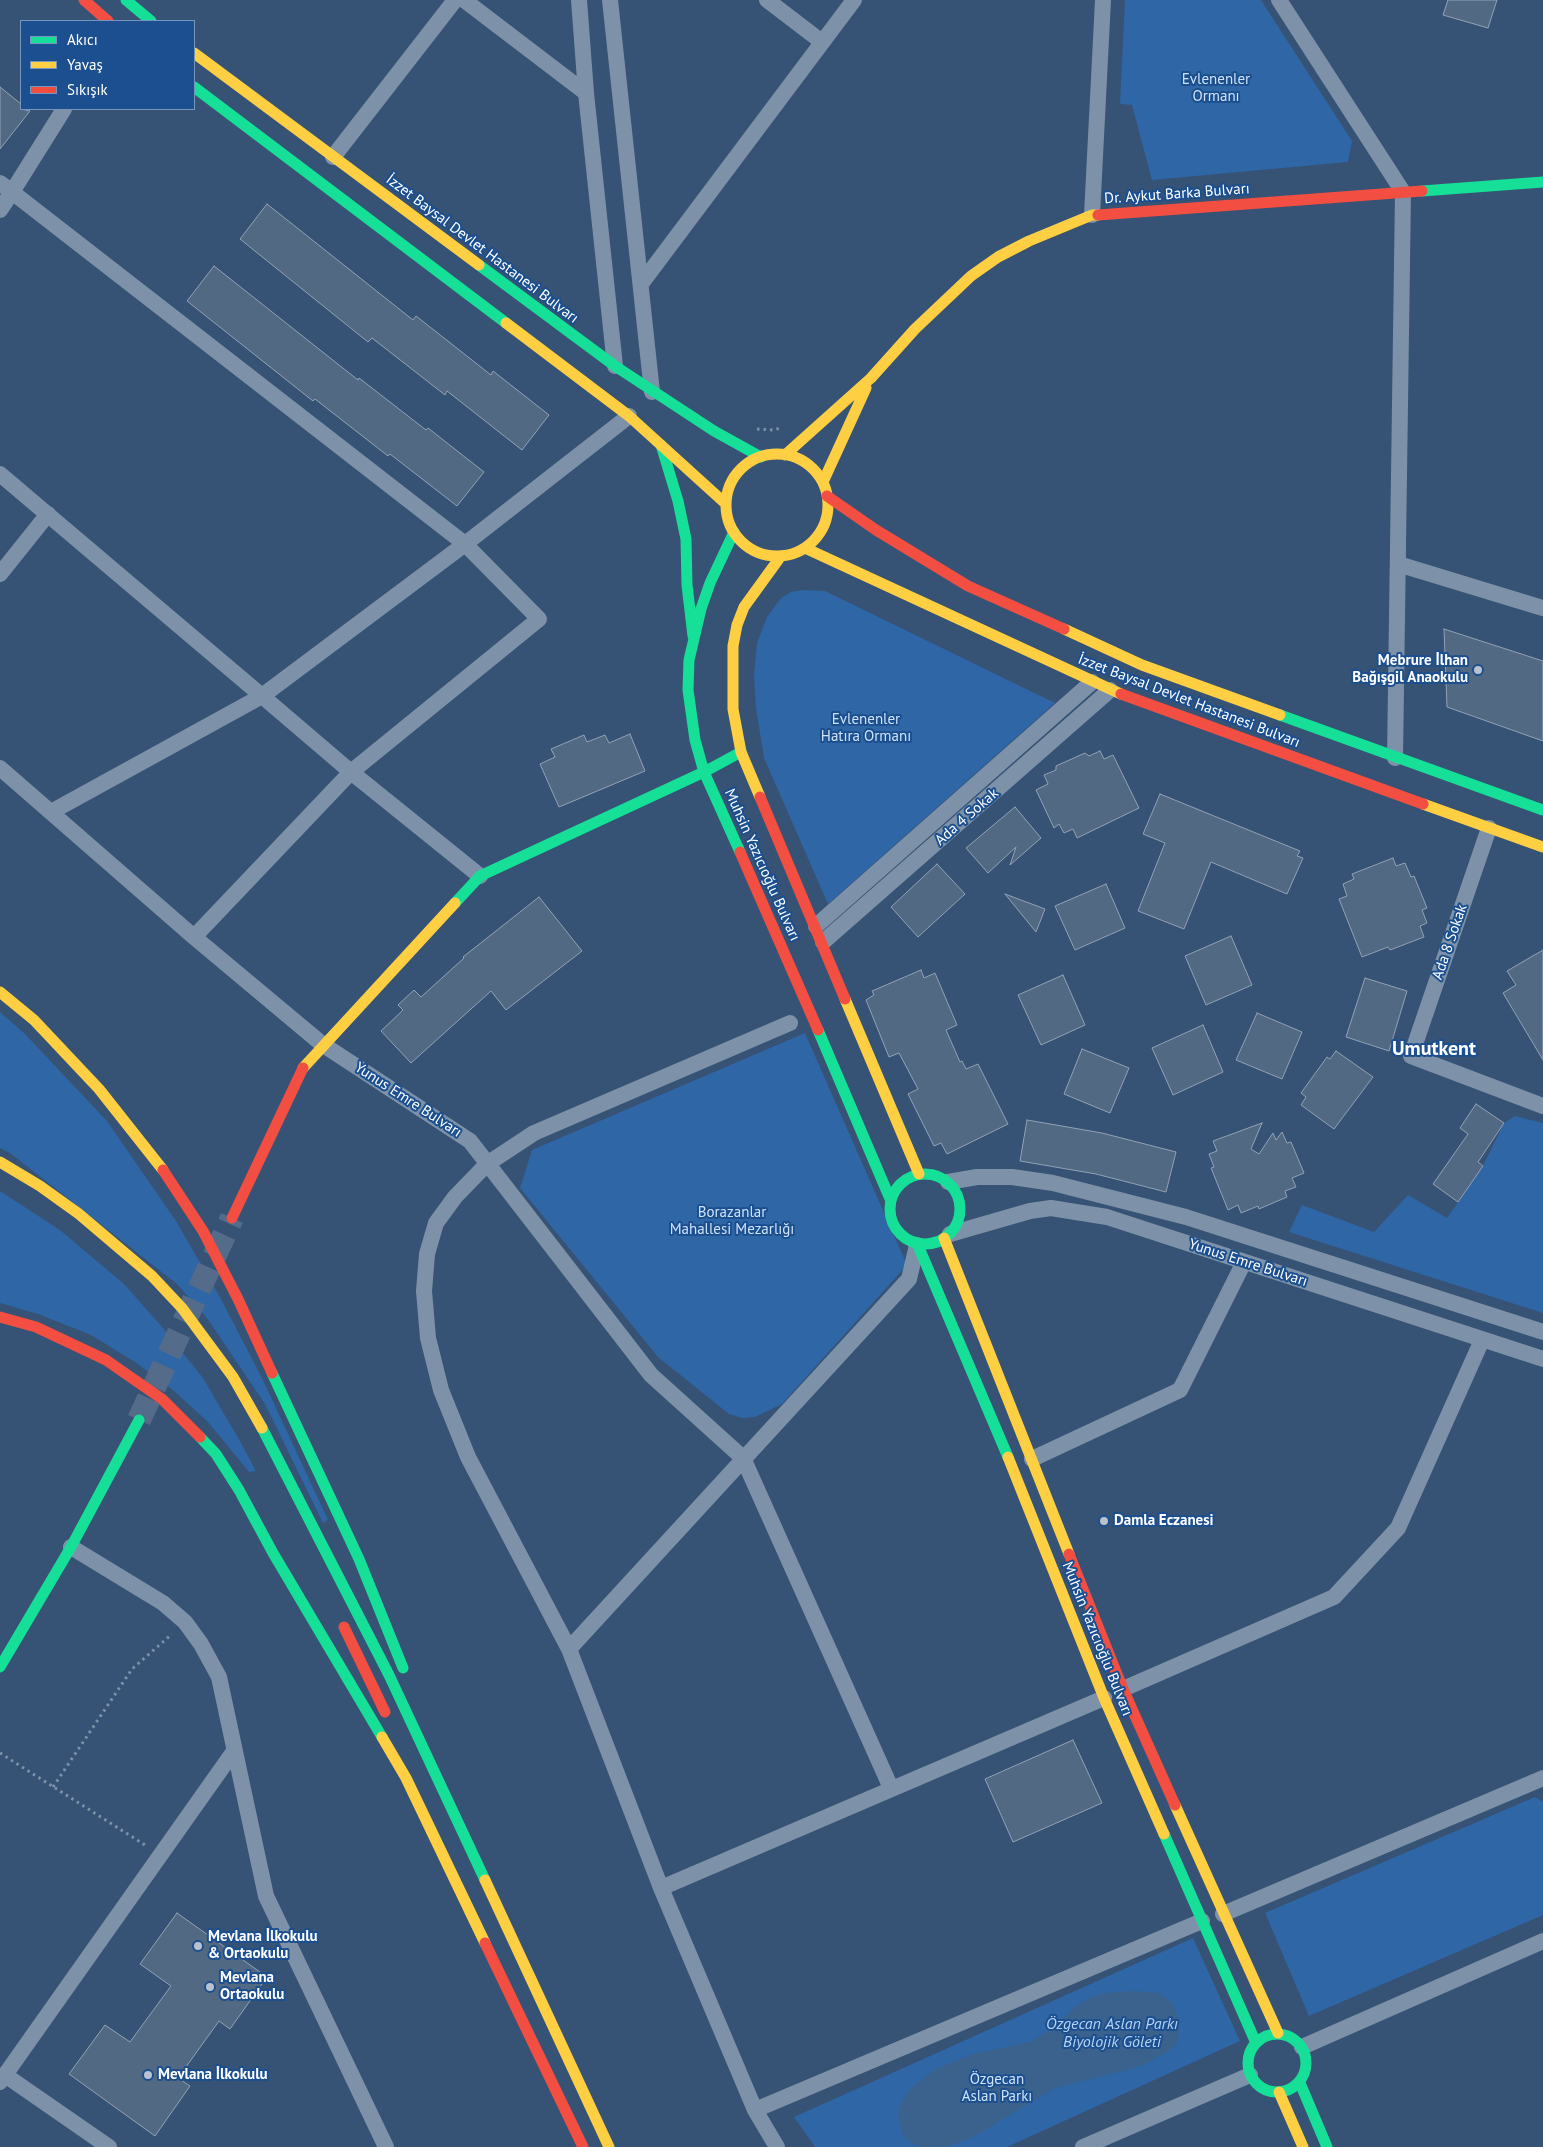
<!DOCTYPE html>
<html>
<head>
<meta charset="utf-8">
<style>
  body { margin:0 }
  #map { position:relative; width:1543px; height:2147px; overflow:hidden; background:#365274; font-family:"PT Sans",sans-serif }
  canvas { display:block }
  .legend { position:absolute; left:20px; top:20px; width:175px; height:90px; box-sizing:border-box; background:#1b4f8f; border:1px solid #7695bc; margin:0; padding:6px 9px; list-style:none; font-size:15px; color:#fff }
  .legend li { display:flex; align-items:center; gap:10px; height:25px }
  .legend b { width:25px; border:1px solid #7695bc }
</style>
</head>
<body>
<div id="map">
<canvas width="1543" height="2147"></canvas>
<ul class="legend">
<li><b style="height:6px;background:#16e098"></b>Akıcı</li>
<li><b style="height:6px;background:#ffcf43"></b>Yavaş</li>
<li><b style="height:6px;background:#f24e42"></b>Sıkışık</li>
</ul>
</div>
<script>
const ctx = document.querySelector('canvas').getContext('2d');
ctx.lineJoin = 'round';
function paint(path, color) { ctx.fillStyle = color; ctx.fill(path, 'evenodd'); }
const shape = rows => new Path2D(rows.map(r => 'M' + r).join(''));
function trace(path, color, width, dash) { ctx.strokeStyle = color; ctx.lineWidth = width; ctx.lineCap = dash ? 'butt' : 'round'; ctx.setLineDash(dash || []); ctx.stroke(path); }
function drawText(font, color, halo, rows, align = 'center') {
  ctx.font = font + ' "PT Sans",sans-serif'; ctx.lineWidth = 4; ctx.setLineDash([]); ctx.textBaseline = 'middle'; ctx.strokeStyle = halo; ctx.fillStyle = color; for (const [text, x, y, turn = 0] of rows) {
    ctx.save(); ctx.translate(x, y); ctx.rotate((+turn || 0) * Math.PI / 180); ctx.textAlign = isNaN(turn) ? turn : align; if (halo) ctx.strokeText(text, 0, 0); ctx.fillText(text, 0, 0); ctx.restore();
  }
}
const green = shape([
  [1125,0,1261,0,1352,141,1348,162,1152,180,1132,105,1120,104],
  [802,590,825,591,1055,703,828,904,764,758,756,708,754,675,757,643,767,617,781,598,791,592],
  [0,1012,25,1034,107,1121,176,1221,221,1299,263,1380,328,1520,323,1523,265,1404,207,1318,177,1284,10,1153,0,1148],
  [805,1033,907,1265,782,1404,755,1417,742,1418,729,1414,658,1357,520,1188,532,1150],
  [1515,1116,1543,1123,1543,1313,1289,1232,1302,1205,1374,1232,1408,1195,1447,1218,1483,1166,1504,1123],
  [0,1191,60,1230,124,1284,163,1328,203,1378,240,1441,256,1471,249,1472,208,1422,173,1390,135,1362,91,1335,38,1314,0,1303],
  [1535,1797,1543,1802,1543,1915,1309,2016,1265,1913],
  [1193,1938,1240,2041,1007,2147,815,2147,794,2117]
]);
const water = shape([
  [1134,1991,1158,1993,1168,1999,1175,2008,1179,2022,1178,2042,1167,2052,1145,2064,1131,2069,1055,2088,973,2137,952,2145,944,2147,919,2147,906,2139,902,2132,898,2112,901,2103,911,2088,936,2069,973,2054,1030,2042,1049,2031,1078,2005,1092,1997,1106,1993]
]);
const building = shape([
  [1448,0,1497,0,1488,28,1443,15,1448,0],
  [0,87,21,104,21,109,30,111,0,149,0,87],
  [267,204,413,320,416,316,491,375,493,371,549,415,522,450,447,391,445,395,372,338,368,342,240,239,267,204],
  [214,266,358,380,359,378,426,430,428,428,484,472,457,506,390,454,388,456,315,399,313,401,187,301,214,266],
  [1444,629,1543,661,1543,741,1447,707,1444,629],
  [630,734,645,771,559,807,540,764,555,757,551,749,584,735,587,742,605,735,609,743,630,734],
  [1100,751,1104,759,1113,755,1139,808,1077,838,1073,829,1064,833,1059,824,1054,828,1036,790,1048,784,1044,775,1056,770,1056,766,1085,753,1089,756,1100,751],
  [1160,794,1300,851,1297,856,1303,858,1287,894,1211,862,1184,929,1138,911,1165,843,1143,834,1160,794],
  [1015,807,1041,838,1010,865,1016,847,988,873,966,848,1015,807],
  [1393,858,1396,866,1405,863,1411,877,1414,876,1427,908,1422,910,1427,923,1420,926,1424,937,1390,950,1388,947,1362,957,1339,899,1347,896,1343,884,1354,879,1352,874,1393,858],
  [937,864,965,894,918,937,891,907,937,864],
  [1106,884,1125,928,1075,950,1055,906,1106,884],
  [1005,894,1045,909,1036,932,1005,894],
  [539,897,582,951,506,1010,491,991,411,1063,381,1031,403,1010,398,1005,414,990,421,997,464,958,463,957,539,897],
  [1231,936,1252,985,1206,1005,1185,956,1231,936],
  [1543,950,1543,1060,1503,993,1516,985,1507,971,1543,950],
  [921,970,924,978,935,973,957,1025,946,1030,960,1062,962,1061,966,1069,978,1064,1008,1124,947,1154,941,1143,934,1146,908,1094,918,1089,899,1053,889,1057,866,1000,874,995,872,991,921,970],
  [1063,975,1085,1025,1041,1045,1018,995,1063,975],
  [1365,978,1407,991,1389,1051,1346,1037,1365,978],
  [1257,1013,1302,1032,1282,1079,1236,1060,1257,1013],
  [1203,1025,1223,1072,1173,1095,1152,1048,1203,1025],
  [1082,1049,1129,1068,1110,1113,1064,1094,1082,1049],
  [1336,1051,1373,1077,1334,1129,1301,1105,1306,1097,1301,1093,1327,1057,1330,1059,1336,1051],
  [1476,1104,1504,1123,1478,1162,1483,1166,1458,1202,1433,1184,1468,1134,1460,1128,1476,1104],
  [1027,1120,1102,1133,1176,1152,1166,1192,1096,1174,1020,1161,1027,1120],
  [1262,1123,1251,1149,1259,1154,1273,1133,1276,1140,1282,1132,1287,1143,1291,1142,1304,1173,1292,1178,1296,1187,1285,1191,1287,1197,1259,1209,1258,1206,1241,1213,1238,1205,1228,1210,1211,1168,1214,1167,1209,1154,1217,1151,1213,1141,1262,1123],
  [1073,1740,1102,1803,1013,1842,985,1779,1073,1740],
  [177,1913,267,1977,230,2029,219,2021,178,2078,190,2086,155,2136,69,2074,105,2025,130,2042,171,1986,140,1964,177,1913]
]);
const secondaryTunnel = shape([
  [139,1420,232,1218]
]);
const path = shape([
  [757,429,773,430,781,428],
  [0,1753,145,1845],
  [53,1787,132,1669,172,1634]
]);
const street = shape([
  [464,0,586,93,615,366],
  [579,0,586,93],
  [610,0,652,392],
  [767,0,822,42],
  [1279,0,1403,192,1395,758],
  [64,109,12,192,465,544,629,416],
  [333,157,455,0],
  [0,183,12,192,0,210],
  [1092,215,1103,0],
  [641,284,854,0],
  [0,474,262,696,465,544,539,619,351,772,194,937],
  [1398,564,1543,608],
  [0,574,48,514],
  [0,768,194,937,322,1044,470,1141,651,1375,743,1458,891,1788],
  [51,812,262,696,351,772,480,876],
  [1489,828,1411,1056,1543,1106],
  [816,926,1092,682],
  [823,942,1110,690],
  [948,1182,977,1177,1012,1177,1053,1183,1186,1217,1543,1332],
  [950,1234,1030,1211,1051,1208,1107,1217,1543,1359],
  [1032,1459,1180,1390,1244,1262],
  [71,1547,163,1603,185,1622,201,1644,219,1677,266,1896,386,2147],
  [569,1649,468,1457,441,1390,428,1338,424,1291,427,1254,436,1223,455,1197,487,1164,534,1133,790,1023],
  [1123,1689,1334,1597,1398,1528,1482,1340],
  [661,1888,1104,1698],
  [1223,1914,1543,1778],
  [1302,2047,1543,1941],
  [5,2075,109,2147],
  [0,2082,234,1751],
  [755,2110,1202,1921],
  [777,2147,755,2110,661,1888,569,1649,909,1279,917,1245],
  [1083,2147,1250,2075]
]);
const fast = shape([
  [126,0,151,21],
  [194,87,506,323],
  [1422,191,1543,182],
  [479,265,615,366,714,431,761,457],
  [661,445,678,501,686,539,687,585,693,636],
  [734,532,710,583,701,609,689,660,688,690,695,740,704,772,740,852],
  [1280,715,1543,810],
  [455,903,480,876,704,772,741,752],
  [818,1030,891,1201],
  '890 1209a35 35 0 1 1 70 0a35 35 0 1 1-70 0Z',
  [917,1243,1008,1457],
  [272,1373,359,1559,403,1668],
  [262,1428,389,1675,485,1880],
  [200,1437,216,1454,239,1490,273,1553,382,1737],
  [0,1667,71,1547,139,1420],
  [1164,1834,1256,2043],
  '1248 2063a29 29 0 1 1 58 0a29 29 0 1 1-58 0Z',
  [1300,2083,1327,2147]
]);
const slow = shape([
  [194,53,479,265],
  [506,323,629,416,726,504],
  '726 505a51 51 0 1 1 102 0a51 51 0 1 1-102 0Z',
  [785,455,871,378,915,329,971,276,998,257,1029,241,1092,215,1098,215],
  [823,482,866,388],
  [805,548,1121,694],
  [1064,629,1142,665,1280,715],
  [760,797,741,752,733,709,733,646,737,625,744,607,781,556],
  [1423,804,1543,847],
  [0,992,34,1020,99,1089,163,1170],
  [845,999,919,1174],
  [303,1068,455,903],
  [0,1162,40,1186,79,1214,152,1276,182,1308,233,1377,262,1428],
  [944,1238,1069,1554],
  [1008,1457,1104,1698,1164,1834],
  [382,1737,406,1778,485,1943],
  [1175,1805,1278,2033],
  [485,1880,609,2147],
  [1279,2092,1303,2147]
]);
const jam = shape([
  [84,0,108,21],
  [1098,215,1422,191],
  [827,496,876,530,968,586,1064,629],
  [1121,694,1423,804],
  [760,797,845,999],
  [740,852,818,1030],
  [163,1170,203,1231,238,1299,272,1373],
  [232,1218,303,1068],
  [0,1317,36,1327,106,1360,162,1399,200,1437],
  [1069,1554,1123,1689,1175,1805],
  [344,1627,385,1712],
  [485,1943,583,2147]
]);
const markers = [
  [1478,670,5,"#b9c2ce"],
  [1104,1521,5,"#b9c2ce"],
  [198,1946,5,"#b9c2ce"],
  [210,1987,5,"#b9c2ce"],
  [148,2075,5,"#b9c2ce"]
];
const parkNames = [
  ["Evlenenler",1216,80],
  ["Ormanı",1216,97],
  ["Evlenenler",866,720],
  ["Hatıra Ormanı",866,737],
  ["Borazanlar",732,1213],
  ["Mahallesi Mezarlığı",732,1230],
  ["Özgecan",997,2080],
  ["Aslan Parkı",997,2097]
];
const streetNames = [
  ["Dr. Aykut Barka Bulvarı",1177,194,-4],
  ["İzzet Baysal Devlet Hastanesi Bulvarı",482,249,37],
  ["İzzet Baysal Devlet Hastanesi Bulvarı",1189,701,21],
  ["Ada 4 Sokak",967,817,-41],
  ["Muhsin Yazıcıoğlu Bulvarı",762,865,66],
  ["Ada 8 Sokak",1450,942,-71],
  ["Yunus Emre Bulvarı",408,1100,33],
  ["Yunus Emre Bulvarı",1248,1263,18],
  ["Muhsin Yazıcıoğlu Bulvarı",1097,1639,68]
];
const poiNames = [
  ["Mebrure İlhan",1468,661,"right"],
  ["Bağışgil Anaokulu",1468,678,"right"],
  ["Damla Eczanesi",1114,1521],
  ["Mevlana İlkokulu",208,1937],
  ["& Ortaokulu",208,1954],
  ["Mevlana",220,1978],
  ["Ortaokulu",220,1995],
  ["Mevlana İlkokulu",158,2075]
];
const waterNames = [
  ["Özgecan Aslan Parkı",1112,2024],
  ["Biyolojik Göleti",1112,2042]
];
const districtNames = [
  ["Umutkent",1434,1049]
];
paint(green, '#2f66a5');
paint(water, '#3b618d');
paint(building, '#526984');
trace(building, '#92a2b6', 1);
trace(secondaryTunnel, '#546c89', 24, [24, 12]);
trace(path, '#7d92a8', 3, [2.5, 4]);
trace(street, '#7d92a8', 16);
trace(fast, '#16e098', 11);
trace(slow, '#ffcf43', 11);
trace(jam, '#f24e42', 11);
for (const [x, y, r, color] of markers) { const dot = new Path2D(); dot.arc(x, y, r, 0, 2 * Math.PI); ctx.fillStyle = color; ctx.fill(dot); trace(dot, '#1b4f8f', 2); }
drawText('15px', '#cfe3fa', '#1b4f8f', parkNames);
drawText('15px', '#fff', '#1b4f8f', streetNames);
drawText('bold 15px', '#fff', '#1b4f8f', poiNames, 'left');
drawText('italic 16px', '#b5d3f5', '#1b4f8f', waterNames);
drawText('bold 20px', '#fff', '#1b4f8f', districtNames);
</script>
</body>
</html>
